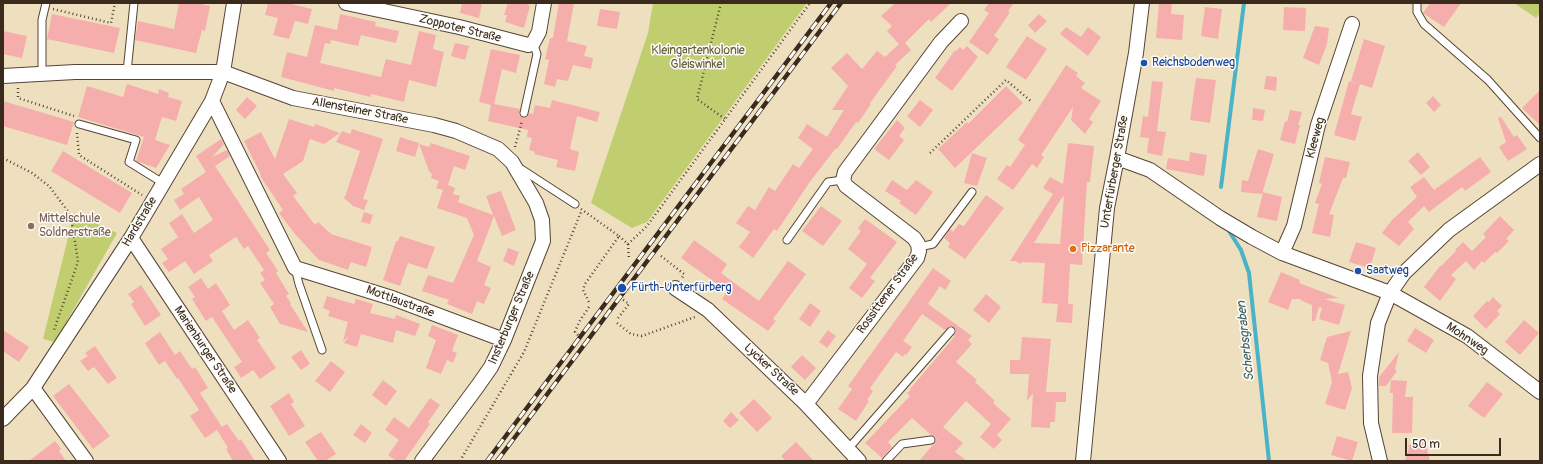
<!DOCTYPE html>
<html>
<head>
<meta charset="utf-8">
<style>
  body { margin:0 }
  #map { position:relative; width:1543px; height:464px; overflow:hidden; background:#eee0bf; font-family:Pangolin,sans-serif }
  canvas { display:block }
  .frame { position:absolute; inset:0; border:4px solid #3b2a1e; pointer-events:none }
  .scale { position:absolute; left:1405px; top:438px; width:96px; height:18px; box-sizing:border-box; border:2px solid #3b2a1e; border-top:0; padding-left:5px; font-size:12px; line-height:14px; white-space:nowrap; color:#3b2a1e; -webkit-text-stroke:3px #fdfcf7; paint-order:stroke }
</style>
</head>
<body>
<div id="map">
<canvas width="1543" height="464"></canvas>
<div class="frame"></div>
<div class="scale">50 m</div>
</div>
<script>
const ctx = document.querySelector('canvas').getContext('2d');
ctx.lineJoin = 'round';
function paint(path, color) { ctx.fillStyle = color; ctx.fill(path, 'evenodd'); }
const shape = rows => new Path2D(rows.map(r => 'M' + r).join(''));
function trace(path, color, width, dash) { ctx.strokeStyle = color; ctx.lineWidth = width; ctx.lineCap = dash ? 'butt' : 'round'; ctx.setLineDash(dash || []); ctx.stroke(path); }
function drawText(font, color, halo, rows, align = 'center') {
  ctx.font = font + ' Pangolin,sans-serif'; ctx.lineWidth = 3; ctx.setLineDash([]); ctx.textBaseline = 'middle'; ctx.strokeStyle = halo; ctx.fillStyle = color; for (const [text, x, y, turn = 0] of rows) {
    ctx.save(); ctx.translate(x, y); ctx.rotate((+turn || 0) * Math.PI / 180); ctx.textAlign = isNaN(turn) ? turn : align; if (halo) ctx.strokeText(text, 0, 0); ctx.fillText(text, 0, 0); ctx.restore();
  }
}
const green = shape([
  [653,3,807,3,647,222,632,228,591,203,648,33],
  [1514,3,1540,3,1540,13,1536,18],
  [74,213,117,233,55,342,43,339]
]);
const stream = shape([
  [1221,187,1244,3],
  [1227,228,1241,250,1249,273,1269,461]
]);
const building = shape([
  [179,3,197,3,210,6,205,31,202,30,196,53,135,40,138,21,174,29],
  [268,3,287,3,312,9,308,24,295,21,289,39,273,35,278,18,265,15],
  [462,3,482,3,479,18,460,13],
  [508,3,529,3,528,5,530,6,524,28,505,22,507,15,504,15],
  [559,3,574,3,567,41,587,46,584,56,593,58,591,69,573,65,568,81,557,79,555,87,544,84,549,60,545,59,550,38,553,38],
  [895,3,951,3,931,22,929,19,905,43,911,50,895,65,897,66,870,103,871,104,858,123,856,122,837,149,836,148,809,183,777,231,774,229,753,258,739,247,750,232,736,223,748,206,755,210,769,187,775,191,793,164,799,168,813,149,798,138,807,124,827,137,844,110,832,110,848,86,831,68,847,53,862,69,877,51,885,57,899,44,887,31,892,26,881,16],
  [989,3,1014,3,1008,11,1010,12,994,36,999,39,988,55,969,42,989,13,984,10],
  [1159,3,1172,3,1171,14,1184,15,1182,40,1156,38],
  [1430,3,1461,3,1444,27,1423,13],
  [1205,7,1222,9,1218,39,1201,36],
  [1284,7,1306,8,1305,31,1283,30],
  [600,9,620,12,617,29,597,26],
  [52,14,120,28,114,53,47,39],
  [340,14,376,22,375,26,399,31,396,43,361,35,358,46,331,40,330,44,325,43,320,63,381,77,386,59,411,65,419,31,436,35,433,49,444,52,436,87,409,80,404,102,371,94,371,97,334,88,334,91,281,77,287,52,307,57,315,25,337,30],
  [1039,14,1047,21,1035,33,1028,25],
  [1315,26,1329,28,1327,44,1319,65,1303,58],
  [1066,27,1081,37,1088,27,1101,37,1088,56,1060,34],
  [3,31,27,36,22,58,3,54],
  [1027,36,1047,49,1026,80,1006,67],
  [1364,39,1385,46,1372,88,1351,81],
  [455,43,469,46,465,60,451,56],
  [967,46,978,57,952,91,935,78,955,50,956,51,960,47,963,50],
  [491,49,520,55,516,73,502,69,494,104,520,109,519,115,523,118,527,117,529,113,533,114,535,105,550,108,552,100,600,112,597,122,577,116,570,149,579,152,575,171,556,167,558,160,534,154,535,152,529,150,532,138,527,137,528,130,488,121,491,105,479,102],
  [1066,65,1078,73,1076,76,1085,83,1081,88,1101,101,1089,119,1093,122,1085,134,1071,120,1073,107,1041,155,1044,157,1037,168,1032,164,1013,190,997,179,1007,165,1010,167,1025,145,1018,140],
  [1266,76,1277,77,1276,91,1264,89],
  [1196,78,1216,80,1210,123,1190,120],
  [1152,81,1163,82,1157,131,1166,132,1162,156,1147,153,1149,138,1140,137,1143,116,1148,117],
  [1349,81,1360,84,1351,114,1362,117,1355,141,1334,135],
  [127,84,158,94,159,89,169,93,168,97,182,101,176,121,162,117,155,140,170,145,156,168,136,161,144,137,78,117,87,86,123,97],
  [1006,86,1023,103,955,168,938,149,967,122,968,124],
  [1540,90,1540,125,1522,108],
  [1433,96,1441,105,1434,112,1426,103],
  [247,97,257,106,245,119,236,110],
  [920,100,933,110,920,127,907,116],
  [3,101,74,122,67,145,3,126],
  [1253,108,1265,110,1263,121,1252,120],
  [1290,110,1302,112,1298,125,1300,125,1295,144,1280,140,1285,121,1287,122],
  [1501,117,1514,137,1517,135,1527,149,1508,161,1499,147,1506,142,1498,118],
  [289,119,314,127,315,124,340,133,324,144,310,139,303,161,283,174,297,193,293,196,315,225,318,222,331,234,372,247,366,267,351,262,348,270,319,260,295,234,279,213,283,210,260,176,261,175,244,141,261,132,275,159],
  [897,120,905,128,899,136,904,140,889,160,874,149],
  [352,129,383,139,363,199,368,200,364,210,353,206,344,198,346,194,360,151,336,142,342,131,350,134],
  [400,137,419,143,415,157,396,151],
  [221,139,224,144,212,157,227,150,230,156,215,166,270,250,266,253,278,271,276,273,289,294,286,296,291,303,290,304,308,332,280,324,270,307,274,304,260,283,265,280,260,273,264,270,248,246,244,249,236,237,209,255,213,261,194,274,185,261,169,272,162,263,168,259,161,249,178,237,169,223,182,214,194,233,213,220,199,197,180,210,174,200,184,194,181,189,206,172,196,156],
  [431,143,470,156,465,170,454,166,448,185,455,188,453,194,460,196,458,202,493,215,486,196,501,191,516,230,502,236,494,216,477,261,491,267,484,285,491,288,484,304,477,301,472,314,447,304,449,300,422,291,428,275,453,283,474,235,467,218,437,208,443,190,436,188,439,181,431,178,432,174,429,171,419,144,429,147],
  [1068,143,1094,146,1090,182,1087,182,1082,265,1070,264,1068,304,1073,304,1072,323,1056,322,1058,304,1042,303,1045,263,1022,262,1020,264,1015,261,1010,261,1053,194,1043,188,1050,177,1063,184],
  [1064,196,1060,244,1034,243,1061,199],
  [1258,149,1274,154,1262,194,1241,192,1242,180,1248,181],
  [63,151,132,193,120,213,51,171],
  [1190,152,1207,155,1204,176,1166,169,1168,158,1189,161],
  [1418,152,1430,167,1421,175,1408,161],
  [972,153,987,158,977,186,964,183],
  [1325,157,1350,162,1346,178,1343,178,1329,214,1334,215,1330,237,1312,233,1319,204,1315,203,1322,184,1319,183],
  [1480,157,1491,172,1465,191,1462,187,1429,212,1424,206,1408,222,1414,229,1399,246,1382,233,1392,220,1417,197,1410,187,1424,177,1434,190],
  [892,180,907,190,916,180,933,192,916,215,899,203,901,201,885,191],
  [1263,192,1282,197,1277,221,1257,217],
  [986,195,1004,208,965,259,948,247,950,243,944,238,950,229,953,232,959,224,964,226],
  [821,206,842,221,823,246,802,231],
  [364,212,373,215,370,224,361,222],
  [1500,216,1514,230,1506,239,1509,241,1497,253,1495,252,1484,263,1482,261,1474,270,1466,261,1451,275,1456,279,1440,301,1424,287,1440,266,1441,266,1456,251,1455,250,1463,242,1472,251,1486,237,1483,234],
  [865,219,897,242,870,278,875,281,862,298,849,288,867,264,848,249,861,231,858,228],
  [400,236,435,247,427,269,408,263,400,286,383,280,396,241,398,241],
  [694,240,727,264,721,273,759,301,788,261,806,274,773,319,776,321,768,331,722,299,727,291,681,258],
  [1356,242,1376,248,1370,268,1349,262],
  [508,248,519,252,514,266,503,261],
  [933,268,951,281,945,290,940,286,928,304,972,336,968,340,972,344,956,362,977,380,975,382,995,401,993,403,1011,419,997,435,1002,440,994,449,980,437,991,424,966,401,943,427,963,443,955,452,967,461,919,461,937,440,935,437,931,435,912,418,888,442,892,447,882,458,865,443,910,396,907,393,911,390,910,389,955,336,954,336,956,332,955,328,950,326,945,330,922,314,903,341,912,347,906,355,904,354,903,357,896,352,870,388,873,391,867,400,869,401,856,421,838,409,852,389,848,386],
  [1281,272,1300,280,1299,283,1339,298,1324,299,1345,305,1339,325,1319,319,1322,308,1319,307,1315,321,1312,321,1312,305,1300,300,1301,299,1292,299,1288,310,1268,302],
  [201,278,208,289,216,283,230,305,222,311,234,330,248,320,260,338,257,340,276,368,260,379,253,370,241,378,234,367,242,362,212,317,206,321,192,299,195,297,188,287],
  [141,285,161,315,145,326,131,304,134,302,128,294],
  [986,294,1001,307,989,323,973,310],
  [327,296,354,304,356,299,373,304,370,313,395,319,396,315,420,324,415,336,396,330,393,343,361,334,357,347,344,343,349,336,343,341,348,322,328,316,330,311,323,308],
  [1493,297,1502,306,1497,311,1500,314,1486,329,1473,316,1487,301,1489,302],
  [810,303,821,311,810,327,799,319],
  [1524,320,1539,333,1520,355,1505,342],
  [432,325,458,335,452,351,457,353,453,363,447,360,441,374,426,368,436,340,428,336],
  [1415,328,1434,340,1426,353,1407,341],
  [3,330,29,347,19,362,3,351],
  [828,330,836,336,827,348,819,342],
  [1351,331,1338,374,1348,372,1352,388,1345,410,1325,404,1332,382,1328,363,1320,360,1327,337],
  [160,332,175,355,180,351,192,369,195,367,208,388,200,393,222,427,220,428,227,424,239,441,241,439,255,461,233,461,226,449,228,448,217,430,205,438,190,416,199,410,178,378,177,379,165,361,159,365,145,343],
  [1022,337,1051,339,1046,392,1066,392,1066,402,1056,402,1055,422,1050,422,1050,428,1031,427,1033,393,1027,401,1029,374,1010,374,1010,360,1020,360],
  [95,346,117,378,108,384,94,367,88,371,80,361,88,356,85,353],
  [301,350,310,364,301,370,291,357],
  [1399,352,1395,370,1397,371,1386,386,1379,386,1379,377],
  [802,355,816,368,805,380,791,367],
  [331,361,345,372,330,392,315,381],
  [383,380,397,391,386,406,372,395],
  [1391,380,1407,381,1405,397,1413,397,1412,433,1392,433,1393,393,1390,393],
  [1487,382,1503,394,1484,418,1468,406],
  [69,384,110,436,93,449,53,396],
  [289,393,294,402,291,404,305,426,289,436,270,406],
  [430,398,440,405,428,422,430,424,404,461,396,461,388,455,399,440,385,430,394,417,409,428],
  [754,399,772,418,757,432,739,413],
  [731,412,739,420,730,428,723,421],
  [361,424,372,433,365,443,353,435],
  [321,432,336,454,325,461,318,461,305,442],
  [1337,436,1358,442,1352,461,1331,455],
  [55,441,61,449,59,451,66,461,29,461],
  [1425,441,1430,461,1405,461,1409,448,1408,445],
  [796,442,814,461,786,461,781,456]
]);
const path = shape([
  [721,3,697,99,725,119],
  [53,9,111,23,115,3],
  [18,88,18,98,74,116],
  [77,133,79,155,142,195],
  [515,147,522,121],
  [930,153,1006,80,1032,102],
  [3,158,32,173,49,186,67,210,73,228,78,262,54,330],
  [581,209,619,236,585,284,583,290,589,302],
  [619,236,628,244,647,226,810,3],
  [628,244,629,260],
  [661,256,684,274,682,278],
  [618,318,629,304,622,299],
  [617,323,631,334,642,336,695,317],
  [578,335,575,332,579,322,589,307],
  [460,461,524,352,581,212]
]);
const service = shape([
  [1417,3,1417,12,1424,24,1488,80,1540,138],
  [127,72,134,3],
  [42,74,42,20,46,3],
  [524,113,537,54,533,43],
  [79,124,136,140,129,162,163,183],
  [518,167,575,204],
  [787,240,828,182,843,180],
  [919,247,933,244,972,192],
  [295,268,299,284,322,350],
  [848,449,951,331],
  [886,461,902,444,931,440]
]);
const minor = shape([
  [346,3,459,27,528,45,533,43,539,32,544,3],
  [3,76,75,72,223,72,293,98,434,125,456,131,498,149,512,162,536,203,542,220,543,241,504,340,491,367,477,387,422,461],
  [212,101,295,268,392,298,504,340],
  [1117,158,1150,170,1220,218,1252,237,1282,253,1390,293,1467,336,1540,392],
  [131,238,279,461],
  [1282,253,1294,226,1318,125,1352,24],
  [675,288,708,310,806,404,859,461],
  [33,388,86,461],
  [806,404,917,258,919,251,918,244,914,238,846,186,843,180,845,172,941,42,961,21],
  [3,419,33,388,131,238,212,101,223,72,234,3],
  [1083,461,1107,208,1117,158,1136,53,1142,3],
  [1380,461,1371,423,1370,376,1378,323,1390,293,1404,273,1449,230,1540,164]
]);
const rail = shape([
  [487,461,831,3],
  [497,461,841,3]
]);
const markers = [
  [1144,63,4,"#1a4fb4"],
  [31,226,4,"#8d6e63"],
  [1073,249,4,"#e8710a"],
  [1358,271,4,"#1a4fb4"],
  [622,288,5,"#1a4fb4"]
];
const streetNames = [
  ["Zoppoter Straße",460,29,14],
  ["Allensteiner Straße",360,111,11],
  ["Kleeweg",1316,138,-75],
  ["Unterfürberger Straße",1115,172,-80],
  ["Hardstraße",140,222,-59],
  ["Rossittener Straße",888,294,-54],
  ["Mottlaustraße",400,302,20],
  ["Insterburger Straße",512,318,-67],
  ["Mohnweg",1467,339,34],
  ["Marienburger Straße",205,350,56],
  ["Lycker Straße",771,370,43]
];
const parkNames = [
  ["Kleingartenkolonie",698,51],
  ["Gleiswinkel",698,65]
];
const transitNames = [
  ["Reichsbodenweg",1152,63],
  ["Saatweg",1366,271],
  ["Fürth-Unterfürberg",631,288]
];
const educationNames = [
  ["Mittelschule",39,219],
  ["Soldnerstraße",39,233]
];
const foodNames = [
  ["Pizzarante",1081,249]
];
const waterNames = [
  ["Scherbsgraben",1246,341,-96]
];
paint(green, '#c0ce70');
trace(stream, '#4ab3c8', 4);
paint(building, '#f5aeac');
trace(service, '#564536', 9);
trace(minor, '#564536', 16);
trace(path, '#564536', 2.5, [1, 3]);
trace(service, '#fff', 7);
trace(minor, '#fff', 14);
trace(rail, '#3b2a1e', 4.5);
trace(rail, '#fdfcf7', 3, [9]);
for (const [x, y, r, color] of markers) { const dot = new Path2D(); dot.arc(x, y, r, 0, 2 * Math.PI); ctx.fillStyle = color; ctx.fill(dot); trace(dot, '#fdfcf7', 1.5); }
drawText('12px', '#3b2a1e', '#fdfcf7', streetNames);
drawText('12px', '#635b37', '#fdfcf7', parkNames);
drawText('12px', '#164399', '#fdfcf7', transitNames, 'left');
drawText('12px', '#785e54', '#fdfcf7', educationNames, 'left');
drawText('12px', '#c56008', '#fdfcf7', foodNames, 'left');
drawText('italic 13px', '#416162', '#fdfcf7', waterNames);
</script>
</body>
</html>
